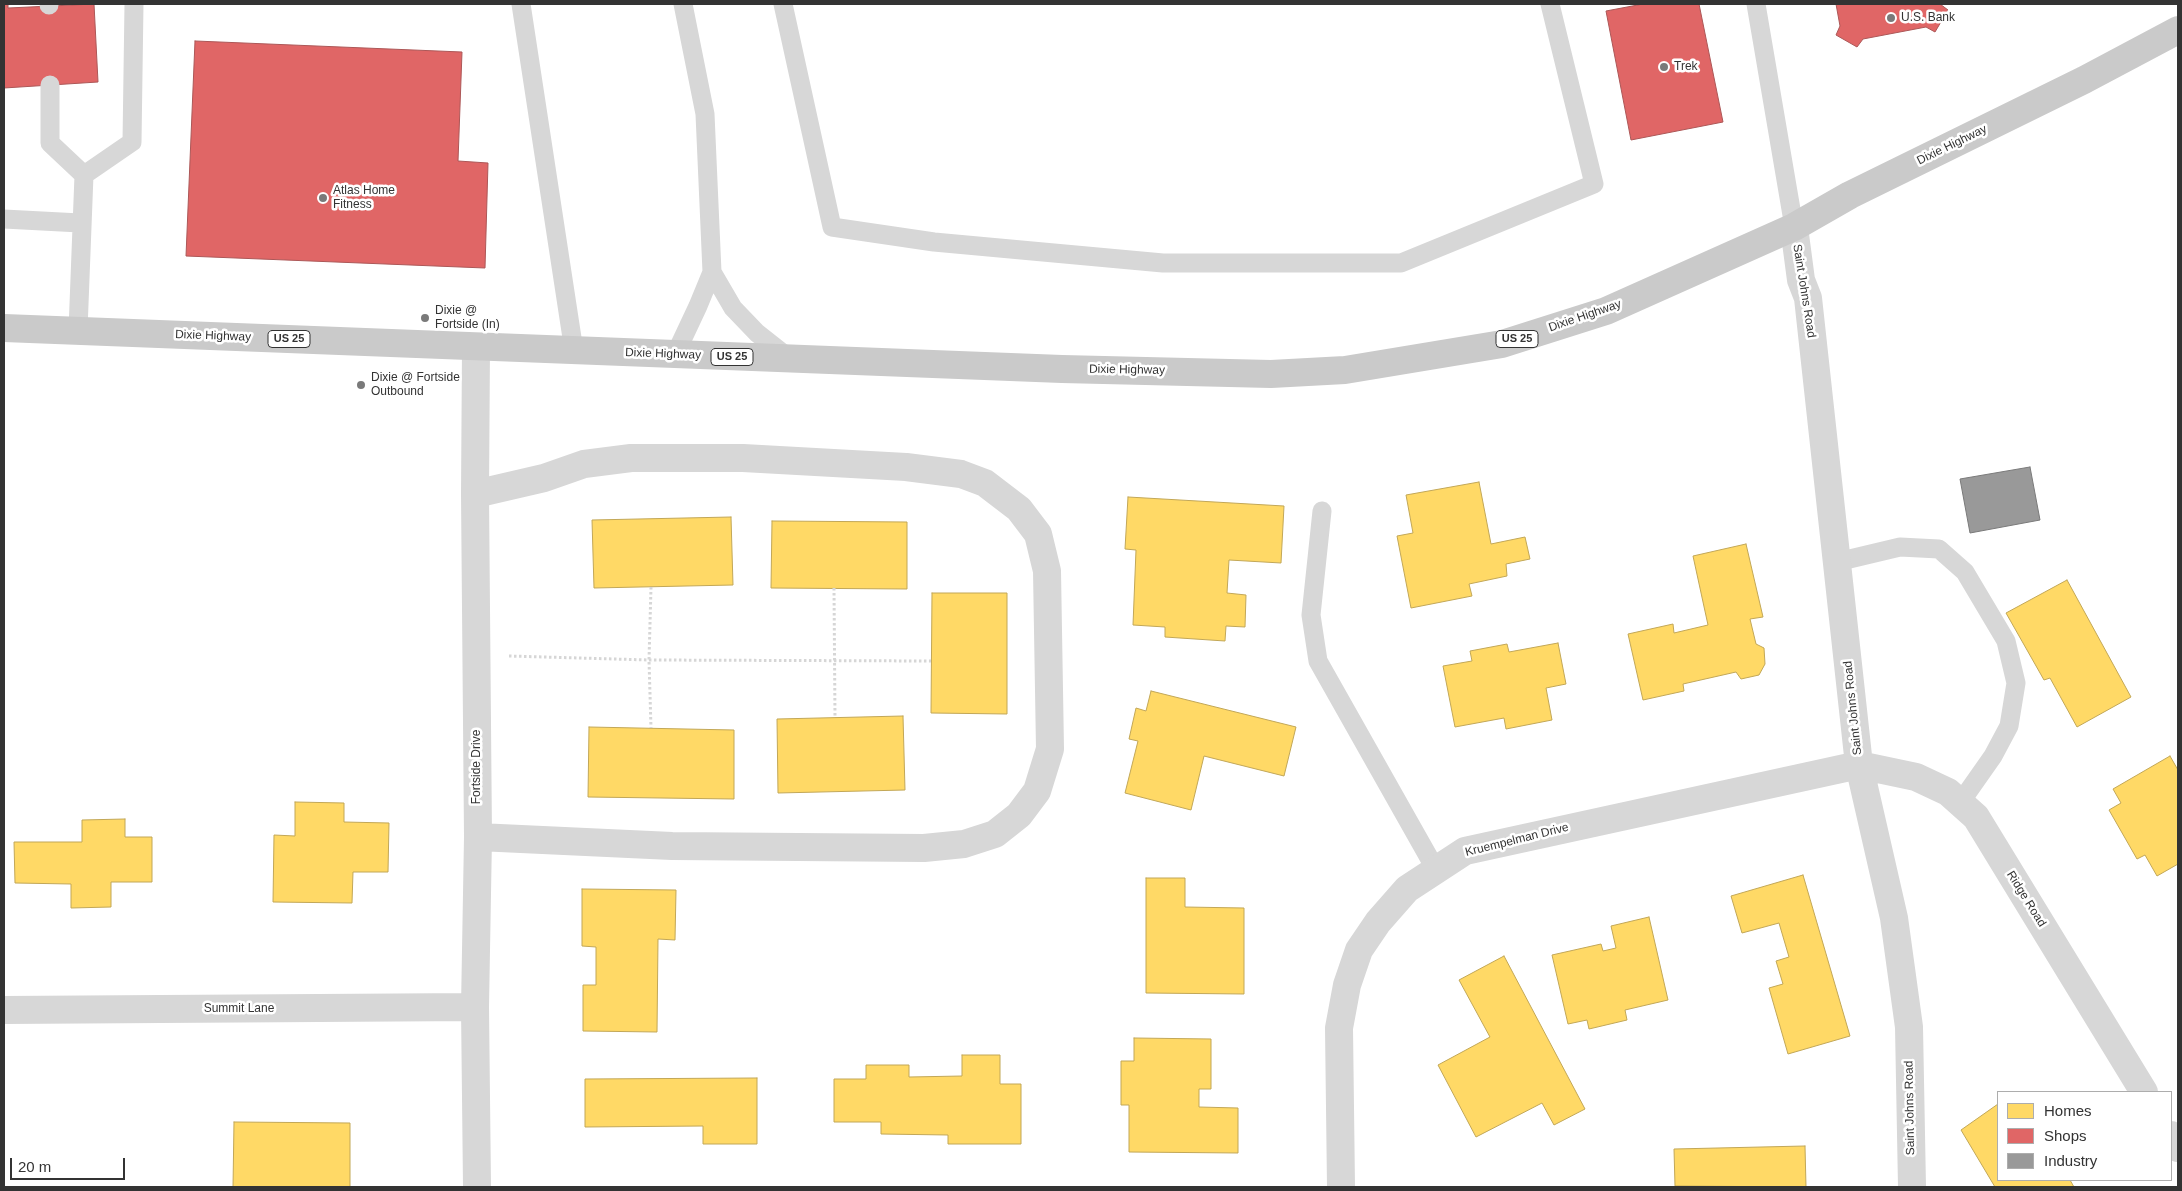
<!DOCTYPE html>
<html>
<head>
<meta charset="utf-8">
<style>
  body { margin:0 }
  #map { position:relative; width:2182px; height:1191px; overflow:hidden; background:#fff; font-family:Helvetica,sans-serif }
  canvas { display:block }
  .frame { position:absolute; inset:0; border:5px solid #333; pointer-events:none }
  .legend { position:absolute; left:1997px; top:1091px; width:175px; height:90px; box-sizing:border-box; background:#fff; border:1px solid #adadad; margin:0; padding:6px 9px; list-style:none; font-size:15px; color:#333 }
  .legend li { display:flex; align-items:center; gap:10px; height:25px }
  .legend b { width:25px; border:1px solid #adadad }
  .scale { position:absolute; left:10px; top:1158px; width:115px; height:22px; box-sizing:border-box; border:2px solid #333; border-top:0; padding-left:6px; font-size:15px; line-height:18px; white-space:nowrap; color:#333; -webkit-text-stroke:4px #fff; paint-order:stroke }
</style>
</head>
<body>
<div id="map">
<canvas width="2182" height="1191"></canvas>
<div class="frame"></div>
<ul class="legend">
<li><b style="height:14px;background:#ffd966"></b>Homes</li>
<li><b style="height:14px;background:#e06666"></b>Shops</li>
<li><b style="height:14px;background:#999"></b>Industry</li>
</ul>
<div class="scale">20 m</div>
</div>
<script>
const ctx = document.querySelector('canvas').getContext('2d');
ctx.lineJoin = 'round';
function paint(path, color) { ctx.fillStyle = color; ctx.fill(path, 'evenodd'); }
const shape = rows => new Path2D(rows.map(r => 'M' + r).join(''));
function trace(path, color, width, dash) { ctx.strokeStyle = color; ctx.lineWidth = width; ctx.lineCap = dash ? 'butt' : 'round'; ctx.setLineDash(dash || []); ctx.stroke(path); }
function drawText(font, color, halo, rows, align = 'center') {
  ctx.font = font + ' Helvetica,sans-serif'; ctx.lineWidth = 5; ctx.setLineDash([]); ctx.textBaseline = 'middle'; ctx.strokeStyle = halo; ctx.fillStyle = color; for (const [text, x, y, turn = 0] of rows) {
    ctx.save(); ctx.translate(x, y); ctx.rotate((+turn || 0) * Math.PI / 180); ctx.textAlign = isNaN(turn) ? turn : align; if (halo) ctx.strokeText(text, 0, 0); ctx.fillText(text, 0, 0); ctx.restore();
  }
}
const homes = shape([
  [1479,482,1491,544,1525,537,1530,559,1506,564,1507,576,1469,584,1472,596,1411,608,1397,536,1413,533,1406,495,1479,482],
  [1128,497,1284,506,1281,563,1229,560,1227,593,1246,595,1245,627,1226,626,1225,641,1165,637,1165,627,1133,625,1136,550,1125,549,1128,497],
  [731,517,733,585,594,588,592,520,731,517],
  [772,521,907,522,907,589,771,588,772,521],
  [1746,544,1763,617,1750,619,1756,644,1764,648,1765,664,1759,675,1741,679,1736,672,1683,684,1684,691,1643,700,1628,634,1673,624,1674,633,1708,625,1693,556,1746,544],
  [2067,580,2131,697,2077,727,2050,678,2044,680,2006,613,2067,580],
  [932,593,1007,593,1007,714,931,713,932,593],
  [1558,643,1566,684,1546,688,1552,720,1506,729,1504,718,1455,727,1443,666,1472,661,1470,651,1507,644,1509,652,1558,643],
  [1151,691,1296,727,1284,776,1204,756,1191,810,1125,793,1138,741,1129,739,1136,708,1146,711,1151,691],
  [903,716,905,790,778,793,777,719,903,716],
  [589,727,734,730,734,799,588,797,589,727],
  [2170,756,2178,770,2178,864,2157,876,2145,855,2137,859,2109,810,2121,803,2113,789,2170,756],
  [295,802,344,803,344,822,389,823,388,872,353,872,352,903,273,902,274,835,295,836,295,802],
  [125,819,125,837,152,837,152,882,111,882,111,907,71,908,71,884,15,883,14,842,82,842,82,820,125,819],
  [1803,875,1850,1036,1788,1054,1769,988,1783,984,1776,961,1789,957,1779,923,1742,933,1731,896,1803,875],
  [1146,878,1185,878,1185,907,1244,908,1244,994,1146,993,1146,878],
  [582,889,676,890,675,940,658,939,657,1032,583,1031,583,985,596,985,596,947,582,946,582,889],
  [1649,917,1668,1000,1625,1010,1627,1020,1589,1029,1587,1020,1568,1024,1552,955,1601,944,1603,951,1616,948,1611,926,1649,917],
  [1504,956,1585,1109,1554,1125,1542,1103,1476,1137,1438,1065,1490,1037,1459,980,1504,956],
  [1134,1038,1211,1039,1211,1089,1199,1089,1199,1107,1238,1108,1238,1153,1129,1152,1129,1105,1121,1105,1121,1061,1134,1061,1134,1038],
  [962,1055,1000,1055,1000,1084,1021,1084,1021,1144,948,1144,948,1135,881,1134,881,1122,834,1122,834,1079,866,1079,866,1065,909,1065,909,1077,962,1076,962,1055],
  [757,1078,757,1144,703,1144,703,1126,585,1127,585,1079,757,1078],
  [1998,1104,1998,1180,2070,1180,2074,1187,1995,1187,1961,1130,1998,1104],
  [234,1122,350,1123,350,1187,233,1187,234,1122],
  [1805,1146,1806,1187,1675,1186,1674,1149,1805,1146]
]);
const shops = shape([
  [4,4,8,4,8,8,94,4,98,82,4,88,4,4],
  [1643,4,1699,4,1723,122,1631,140,1606,11,1643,4],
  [1836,4,1940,4,1948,10,1935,32,1926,27,1863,39,1857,47,1836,35,1840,26,1836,4],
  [195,41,462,52,458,161,488,163,485,268,186,256,195,41]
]);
const industry = shape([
  [2030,467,2040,520,1970,533,1960,479,2030,467]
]);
const path = shape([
  [651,587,649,660,651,728],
  [834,588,835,718],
  [509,656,649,660,931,661]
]);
const lane = shape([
  [49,4,49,5],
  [521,4,574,351],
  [783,4,832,227,934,242,1163,263,1401,263,1594,184,1550,4],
  [1756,4,1794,227],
  [50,85,50,143,84,175],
  [4,219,80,223],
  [712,272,733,308,757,333,790,359],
  [78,330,84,175,132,142,134,4],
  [675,355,698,306,712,272,705,114,683,4],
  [1322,511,1311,615,1318,661,1436,870],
  [1837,562,1900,547,1939,549,1965,572,2006,641,2016,683,2009,726,1993,756,1960,803]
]);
const street = shape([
  [1794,227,1801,280,1808,298,1859,765,1894,918,1909,1027,1912,1187],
  [476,347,475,494,478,837,475,1007,477,1187],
  [475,494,544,478,584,464,631,458,743,458,906,467,961,474,985,483,1019,509,1038,534,1047,571,1050,749,1037,791,1019,815,995,834,964,844,924,848,672,846,478,837],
  [4,1010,475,1007],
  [2171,1135,2178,1148],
  [1341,1187,1339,1028,1347,985,1359,950,1378,922,1407,889,1465,851,1859,765,1916,777,1948,792,1976,817,2144,1092]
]);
const primary = shape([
  [4,328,1062,369,1271,374,1345,370,1502,344,1606,311,1794,227,1850,195,2084,80,2178,30]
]);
const markers = [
  [1891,18,5,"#7a7a7a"],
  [1664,67,5,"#7a7a7a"],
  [323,198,5,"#7a7a7a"],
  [425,318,5,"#7a7a7a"],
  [361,385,5,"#7a7a7a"]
];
const shields = [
  [289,339,42],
  [1517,339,42],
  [732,357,42]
];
const shieldNames = [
  ["US 25",289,339],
  ["US 25",1517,339],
  ["US 25",732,357]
];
const poiNames = [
  ["U.S. Bank",1901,18],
  ["Trek",1674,67],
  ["Atlas Home",333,191],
  ["Fitness",333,205],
  ["Dixie @",435,311],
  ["Fortside (In)",435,325],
  ["Dixie @ Fortside",371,378],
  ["Outbound",371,392]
];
const streetNames = [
  ["Dixie Highway",1952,145,-26],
  ["Saint Johns Road",1804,291,81],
  ["Dixie Highway",1585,316,-19],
  ["Dixie Highway",213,336,2],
  ["Dixie Highway",663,354,2],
  ["Dixie Highway",1127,370,1],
  ["Saint Johns Road",1853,708,-96],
  ["Fortside Drive",477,767,-90],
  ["Kruempelman Drive",1517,840,-14],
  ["Ridge Road",2026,899,58],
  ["Summit Lane",239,1009],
  ["Saint Johns Road",1910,1108,-91]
];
paint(homes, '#ffd966');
trace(homes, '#c2a757', 1);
paint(shops, '#e06666');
trace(shops, '#ac5757', 1);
paint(industry, '#999');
trace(industry, '#7a7a7a', 1);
trace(path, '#d6d6d6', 3, [2.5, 2.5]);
trace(lane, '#d7d7d7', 19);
trace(street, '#d7d7d7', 28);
trace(primary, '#cacaca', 28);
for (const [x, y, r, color] of markers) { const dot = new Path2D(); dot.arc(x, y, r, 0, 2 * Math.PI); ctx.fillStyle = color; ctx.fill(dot); trace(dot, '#fff', 2); }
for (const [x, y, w] of shields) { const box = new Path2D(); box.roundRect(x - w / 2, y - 8.5, w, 17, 4); ctx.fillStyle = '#fff'; ctx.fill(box); trace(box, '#333', 1); }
drawText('bold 11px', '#333', null, shieldNames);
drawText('12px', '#333', '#fff', poiNames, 'left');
drawText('12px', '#333', '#fff', streetNames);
</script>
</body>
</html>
